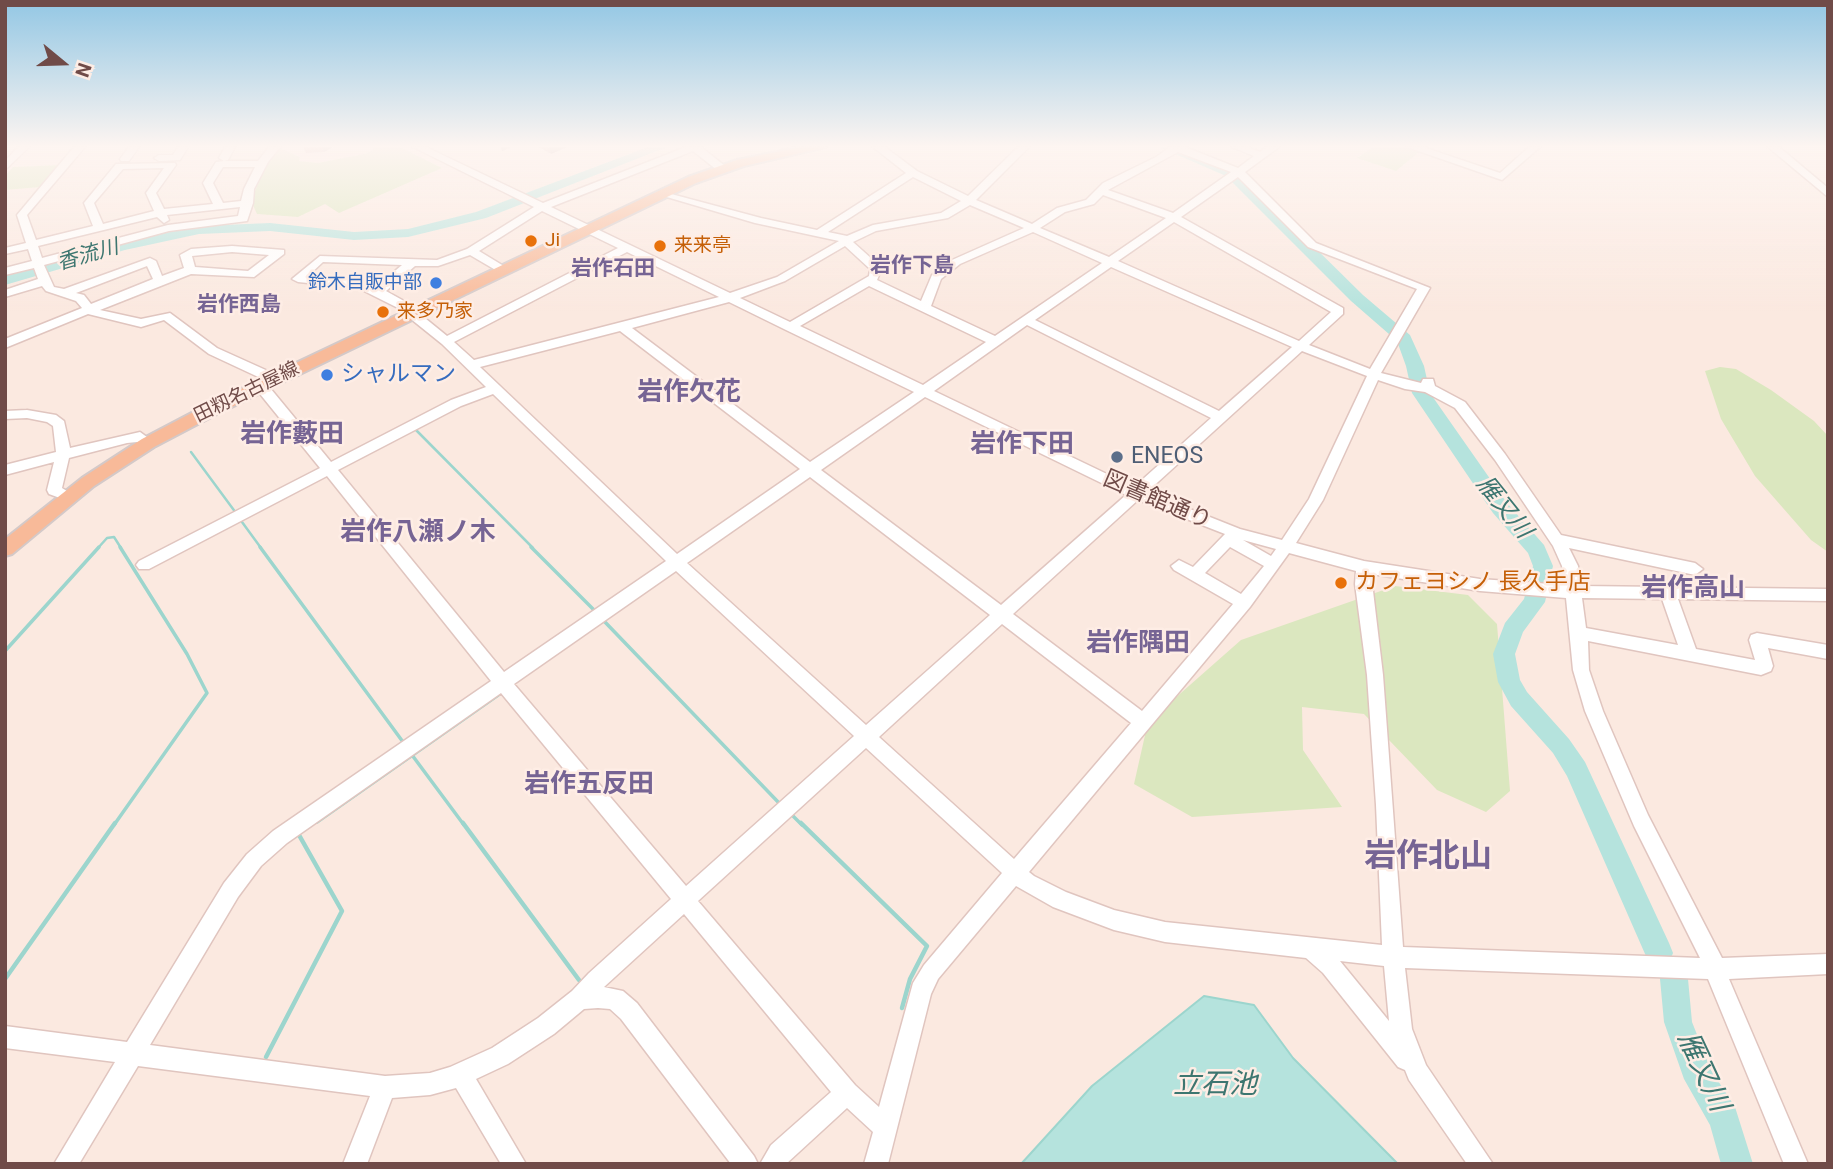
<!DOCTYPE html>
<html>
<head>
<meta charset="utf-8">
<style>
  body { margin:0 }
  #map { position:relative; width:1833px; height:1169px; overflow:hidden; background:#fbe9e0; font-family:Roboto,sans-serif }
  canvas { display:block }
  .frame { position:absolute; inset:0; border:7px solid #704b48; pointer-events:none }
  .north { position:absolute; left:28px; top:28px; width:70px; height:70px; -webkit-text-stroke:5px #feede5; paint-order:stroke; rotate:109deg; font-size:19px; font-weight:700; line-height:28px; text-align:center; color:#704b48 }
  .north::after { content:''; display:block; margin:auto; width:24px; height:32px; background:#704b48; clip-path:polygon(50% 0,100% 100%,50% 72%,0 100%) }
</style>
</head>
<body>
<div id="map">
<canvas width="1833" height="1169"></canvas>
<div class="frame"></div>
<div class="north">N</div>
</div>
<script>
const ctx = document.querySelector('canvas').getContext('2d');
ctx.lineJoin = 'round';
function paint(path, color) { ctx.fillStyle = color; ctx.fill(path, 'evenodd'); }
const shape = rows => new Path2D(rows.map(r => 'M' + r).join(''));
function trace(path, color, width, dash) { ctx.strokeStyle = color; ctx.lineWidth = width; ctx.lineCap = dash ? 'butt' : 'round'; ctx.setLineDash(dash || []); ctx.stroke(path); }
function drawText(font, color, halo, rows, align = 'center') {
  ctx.font = font + ' Roboto,"Noto Sans JP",sans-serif'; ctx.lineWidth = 5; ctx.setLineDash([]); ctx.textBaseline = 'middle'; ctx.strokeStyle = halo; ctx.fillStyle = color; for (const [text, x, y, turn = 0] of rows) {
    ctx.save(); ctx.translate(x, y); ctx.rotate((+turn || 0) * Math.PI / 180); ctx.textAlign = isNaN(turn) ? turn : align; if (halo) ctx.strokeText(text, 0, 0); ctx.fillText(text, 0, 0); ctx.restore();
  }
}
const green = shape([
  [371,147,400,147,442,168,339,213,325,204,298,217,257,214,251,201,271,152,280,148,300,157,299,161,318,163,364,154,374,150],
  [1373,147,1408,147,1420,151,1396,171,1357,158],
  [61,165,41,187,5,190,5,176,13,167],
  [1720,367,1736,369,1771,390,1814,421,1828,436,1828,552,1811,540,1755,476,1721,419,1705,371],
  [1395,586,1468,595,1497,624,1510,791,1486,812,1437,790,1364,714,1302,707,1303,750,1342,807,1192,817,1134,784,1148,722,1241,640]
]);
const water = shape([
  [1204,996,1254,1005,1293,1058,1398,1164,1021,1164,1092,1086,1204,996]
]);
const streamFar2 = shape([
  [416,430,533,548],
  [191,452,236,513],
  [242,522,261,548],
  [98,548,107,538,114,537,121,548]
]);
const streamFar1 = shape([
  [260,547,403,742],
  [531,547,596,612],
  [604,621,780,804],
  [5,651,99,547],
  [412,755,464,825],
  [793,816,802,825],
  [317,822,501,693],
  [114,825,207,693,187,654,120,547]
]);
const stream = shape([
  [463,823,579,980],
  [801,823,927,946,910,979,902,1008],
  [5,979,115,823],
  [266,1057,342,911,299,835]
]);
const river = shape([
  [648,147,667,147,486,218,408,237,354,240,270,231,199,234,125,250,5,285,5,275,117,243,199,226,270,223,354,232,408,229,476,212,648,147],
  [1159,147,1177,147,1236,170,1363,295,1410,335,1424,366,1430,393,1507,503,1544,545,1553,566,1545,602,1523,632,1515,654,1520,680,1527,692,1569,739,1585,762,1669,943,1673,953,1669,963,1659,967,1649,963,1567,776,1553,753,1511,706,1498,682,1493,654,1505,623,1524,599,1533,566,1528,553,1493,513,1412,393,1406,366,1397,341,1351,301,1226,176,1159,147],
  [1674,965,1684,969,1688,979,1692,1022,1711,1070,1735,1107,1753,1164,1721,1164,1710,1125,1684,1079,1664,1022,1660,979,1664,969,1674,965]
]);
const minor = shape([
  [18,147,29,147,5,170,5,161,18,147],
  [74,147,85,147,27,215,36,240,93,226,84,203,116,164,175,163,176,165,156,193,164,209,213,204,203,183,216,162,224,161,219,158,225,147,235,147,228,160,224,161,258,161,269,147,280,147,268,162,254,189,253,203,247,221,169,231,44,265,54,287,64,289,150,258,156,261,162,276,184,268,180,255,191,249,232,246,284,250,284,254,254,277,191,274,100,310,141,319,170,313,217,348,279,376,279,382,269,382,209,354,164,320,141,327,88,314,5,348,5,339,82,308,76,301,46,291,42,286,5,297,5,290,38,279,34,268,5,275,5,268,32,261,28,249,5,254,5,248,26,243,17,215,74,147],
  [223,167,255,167,244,189,241,201,223,203,213,183,223,167],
  [164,168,146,193,154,211,103,224,94,203,123,169,164,168],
  [240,207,238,216,168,225,42,258,38,246,157,217,164,223,169,220,167,215,240,207],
  [232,252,269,255,248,271,195,267,192,256,232,252],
  [147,266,153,279,91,304,84,295,76,293,147,266],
  [129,147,139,147,129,161,121,161,120,159,129,147],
  [178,147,188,147,180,160,159,161,154,158,159,155,173,155,178,147],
  [413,147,426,147,543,203,686,147,701,147,725,166,725,170,717,170,693,151,551,207,730,293,777,277,839,241,755,223,660,195,660,191,761,218,817,230,906,173,873,147,885,147,917,171,968,196,1018,147,1029,147,976,200,1032,224,1057,208,1086,200,1103,183,1156,157,1170,147,1185,147,1238,168,1254,156,1232,147,1247,147,1260,152,1267,147,1279,147,1245,172,1316,243,1430,288,1381,373,1421,383,1423,379,1433,379,1435,386,1465,402,1505,454,1561,535,1695,563,1703,569,1695,575,1569,548,1578,566,1581,586,1828,589,1828,601,1678,599,1696,649,1755,660,1749,640,1751,635,1757,633,1828,645,1828,659,1768,648,1773,666,1771,671,1761,675,1588,641,1589,670,1603,711,1648,815,1722,958,1828,954,1828,974,1729,979,1808,1164,1784,1164,1708,979,1405,968,1412,1029,1426,1065,1493,1164,1467,1164,1409,1080,1405,1070,1398,1067,1323,973,1306,958,1165,942,1114,930,1053,907,1016,886,938,979,931,994,888,1164,864,1164,873,1132,847,1108,786,1164,760,1164,771,1145,831,1092,684,914,604,987,623,991,637,1003,754,1156,758,1164,731,1164,621,1019,610,1009,598,1008,584,1009,554,1034,508,1064,476,1079,526,1164,501,1164,456,1088,430,1095,392,1098,367,1164,343,1164,370,1096,138,1066,79,1164,54,1164,115,1062,5,1048,5,1026,127,1042,224,883,247,854,273,831,491,681,327,476,149,569,139,569,136,565,139,561,320,468,256,389,256,383,266,383,331,462,451,400,486,387,442,344,396,307,358,288,298,282,292,279,320,256,437,260,467,249,534,207,413,147],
  [1178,152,1231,172,1173,213,1108,190,1178,152],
  [913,177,961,201,941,213,873,225,847,236,828,232,913,177],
  [1238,177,1308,247,1417,289,1370,369,1309,345,1343,314,1343,308,1181,217,1238,177],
  [1103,195,1166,218,1109,257,1040,228,1065,212,1094,204,1103,195],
  [970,205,1024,228,952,260,932,275,921,301,877,280,882,268,853,242,876,231,948,218,970,205],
  [542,211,618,248,447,336,404,301,386,291,415,266,438,266,470,255,499,272,507,272,507,268,479,251,542,211],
  [1174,222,1331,312,1299,341,1118,261,1174,222],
  [1033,232,1102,263,995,336,931,306,941,279,960,264,1033,232],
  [845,246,870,269,869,276,790,322,740,298,785,281,845,246],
  [627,252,719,297,474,360,454,342,627,252],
  [323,262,402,265,376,287,360,281,308,276,323,262],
  [1111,267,1292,347,1219,411,1035,320,1111,267],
  [869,286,986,342,923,385,800,326,869,286],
  [729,302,786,330,914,392,810,462,632,328,729,302],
  [1027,325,1211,418,1134,487,934,391,1027,325],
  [620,331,800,469,677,554,480,367,620,331],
  [1302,351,1367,376,1309,499,1282,540,1240,529,1147,492,1302,351],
  [1378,380,1405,389,1425,392,1455,408,1495,460,1553,546,1562,566,1565,585,1480,579,1364,561,1296,543,1323,500,1378,380],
  [493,394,666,561,504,672,338,470,461,406,493,394],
  [925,397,1126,495,1001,605,821,470,925,397],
  [810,477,990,615,866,725,687,563,810,477],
  [1138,500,1225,534,1193,567,1179,560,1171,566,1174,570,1233,604,1142,711,1013,614,1138,500],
  [1243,540,1276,549,1271,556,1243,540],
  [1230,547,1264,566,1241,594,1205,573,1230,547],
  [1289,553,1356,571,1355,584,1367,675,1376,805,1382,945,1165,922,1114,910,1066,892,1034,876,1029,872,1250,607,1289,553],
  [676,571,854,736,686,886,514,684,676,571],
  [1371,574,1480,591,1566,598,1573,670,1585,711,1634,826,1700,958,1403,947,1383,675,1371,574],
  [1582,598,1662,599,1678,645,1586,628,1582,598],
  [1002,624,1131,723,1014,859,879,737,1002,624],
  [501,693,671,899,589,973,572,991,538,1018,492,1048,450,1067,430,1073,385,1076,150,1045,238,897,261,866,287,843,501,693],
  [866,748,1002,873,924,965,913,983,879,1107,855,1085,698,901,866,748],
  [1340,961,1384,966,1389,1021,1340,961],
  [1407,147,1423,147,1500,173,1529,147,1540,147,1502,180,1407,147],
  [1768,147,1779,147,1828,188,1828,197,1768,147],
  [27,410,56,415,64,421,70,448,140,432,155,443,148,448,137,442,127,443,69,458,62,488,75,496,68,501,49,494,47,490,54,462,5,475,5,465,56,452,53,426,47,422,27,418,5,419,5,411,27,410]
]);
const major = shape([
  [801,147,826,147,744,166,696,183,213,416,154,447,94,486,12,554,5,556,5,539,82,478,142,439,201,408,688,177,737,160,801,147]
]);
const wall = shape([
  [303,147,333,147,324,152,306,153],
  [539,147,567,147,551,154]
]);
const shadedWall = shape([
  [322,147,332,147,324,152],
  [501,147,512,147,502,151],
  [549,147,567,147,551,154]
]);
const markers = [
  [531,241,7,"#e8710a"],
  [660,246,7,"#e8710a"],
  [436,283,7,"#3f7fe0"],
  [383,312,7,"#e8710a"],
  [327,375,7,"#3f7fe0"],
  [1117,457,7,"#5c6f8a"],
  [1341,583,7,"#e8710a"]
];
const farFoodnames = [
  ["Ji",545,241],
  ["来来亭",674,246],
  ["来多乃家",397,312]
];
const farShopnames = [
  ["鈴木自販中部",422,283]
];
const farStreetnames = [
  ["田籾名古屋線",247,393,-26]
];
const farWaternames = [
  ["香流川",88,256,-16]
];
const farQuarternames = [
  ["岩作下島",912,267],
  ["岩作石田",613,270],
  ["岩作西島",239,306]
];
const shopNames = [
  ["シャルマン",341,375]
];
const serviceNames = [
  ["ENEOS",1131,457]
];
const streetNames = [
  ["図書館通り",1157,501,23]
];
const foodNames = [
  ["カフェヨシノ 長久手店",1355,583]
];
const waterNames = [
  ["雁又川",1503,508,51]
];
const quarterNames = [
  ["岩作欠花",689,393],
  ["岩作藪田",292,435],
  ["岩作下田",1022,445],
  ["岩作八瀬ノ木",418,533],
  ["岩作高山",1693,589],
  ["岩作隅田",1138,644],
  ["岩作五反田",589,785]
];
const nearWaternames = [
  ["雁又川",1702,1072,65],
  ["立石池",1215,1086]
];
const nearQuarternames = [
  ["岩作北山",1428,858]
];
paint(green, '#dbe7bf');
paint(water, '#b5e3dd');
trace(water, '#9cd5cd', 2);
trace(streamFar2, '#9cd5cd', 2.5);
trace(streamFar1, '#9cd5cd', 3.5);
trace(stream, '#9cd5cd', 4.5);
paint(river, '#b5e3dd');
trace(minor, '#e0c5bf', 3);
trace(major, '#d4c9c8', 4);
paint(minor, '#fff');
paint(major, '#f8ba99');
paint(wall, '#cea39e');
paint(shadedWall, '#a78581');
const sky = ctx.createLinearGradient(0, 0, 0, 311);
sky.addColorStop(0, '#93c7e4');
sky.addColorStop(0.47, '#fdf5f1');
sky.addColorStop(1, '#fdf5f100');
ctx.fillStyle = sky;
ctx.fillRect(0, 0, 1833, 311);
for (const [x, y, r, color] of markers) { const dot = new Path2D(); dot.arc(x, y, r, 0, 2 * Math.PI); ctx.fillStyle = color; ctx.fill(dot); trace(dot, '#feede5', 2.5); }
drawText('19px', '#c56008', '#feede5', farFoodnames, 'left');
drawText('19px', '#366cbe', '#feede5', farShopnames, 'right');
drawText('19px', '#704b48', '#feede5', farStreetnames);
drawText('italic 21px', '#3d7670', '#feede5', farWaternames);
drawText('bold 21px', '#766494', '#feede5', farQuarternames);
drawText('23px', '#366cbe', '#feede5', shopNames, 'left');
drawText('23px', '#4e5e75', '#feede5', serviceNames, 'left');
drawText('23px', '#704b48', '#feede5', streetNames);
drawText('23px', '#c56008', '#feede5', foodNames, 'left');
drawText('italic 24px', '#3d7670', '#feede5', waterNames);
drawText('bold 26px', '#766494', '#feede5', quarterNames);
drawText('italic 28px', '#3d7670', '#feede5', nearWaternames);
drawText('bold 32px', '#766494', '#feede5', nearQuarternames);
</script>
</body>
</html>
